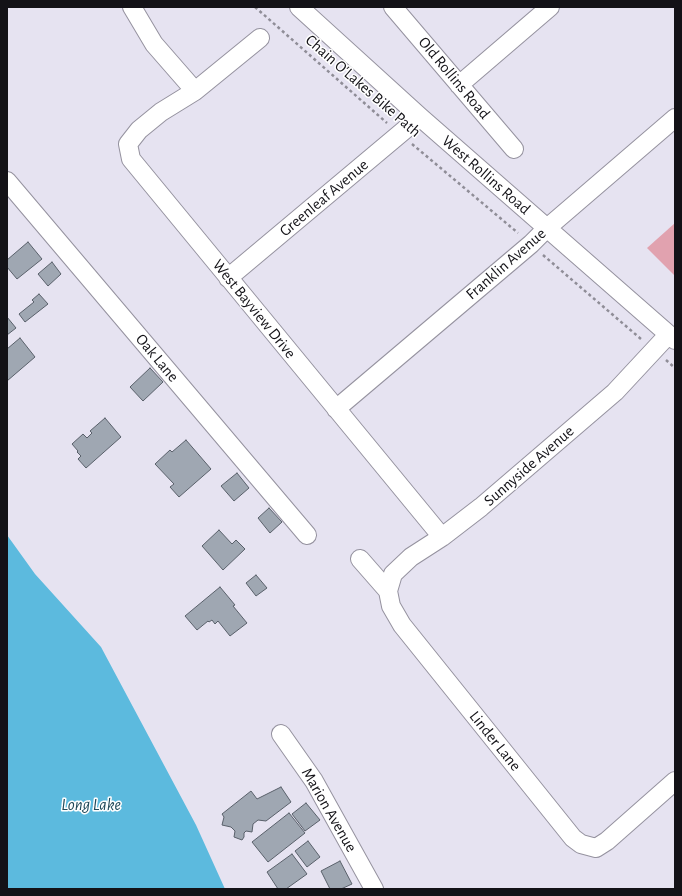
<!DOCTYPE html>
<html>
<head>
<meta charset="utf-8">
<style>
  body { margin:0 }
  #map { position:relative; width:682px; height:896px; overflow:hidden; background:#e6e3f1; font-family:"Alegreya Sans",sans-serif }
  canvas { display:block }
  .frame { position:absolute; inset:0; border:8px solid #131217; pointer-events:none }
</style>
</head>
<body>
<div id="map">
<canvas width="682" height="896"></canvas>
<div class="frame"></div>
</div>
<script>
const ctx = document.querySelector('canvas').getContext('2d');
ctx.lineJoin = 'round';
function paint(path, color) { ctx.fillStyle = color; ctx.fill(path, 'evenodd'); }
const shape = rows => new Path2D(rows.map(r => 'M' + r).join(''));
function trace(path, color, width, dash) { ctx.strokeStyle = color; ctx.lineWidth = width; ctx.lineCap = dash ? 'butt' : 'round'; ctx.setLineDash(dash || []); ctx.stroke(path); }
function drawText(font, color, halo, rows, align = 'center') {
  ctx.font = font + ' "Alegreya Sans",sans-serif'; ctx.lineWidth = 3; ctx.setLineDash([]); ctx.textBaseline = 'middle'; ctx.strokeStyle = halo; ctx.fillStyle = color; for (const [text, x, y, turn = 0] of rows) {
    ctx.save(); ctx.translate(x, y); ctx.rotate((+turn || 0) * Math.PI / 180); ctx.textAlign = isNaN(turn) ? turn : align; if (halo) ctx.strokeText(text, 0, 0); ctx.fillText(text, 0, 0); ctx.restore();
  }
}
const green = shape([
  [675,223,675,276,647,248]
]);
const water = shape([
  [7,535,35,574,101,647,196,825,225,889,7,889]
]);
const building = shape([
  [28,242,42,259,17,279,7,267,7,260,28,242],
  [52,262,61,274,48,286,38,274,52,262],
  [39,294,48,304,25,322,19,314,34,302,32,300,39,294],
  [7,317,16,328,7,335,7,317],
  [20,338,35,357,7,381,7,349,20,338],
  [150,368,163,382,143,401,130,387,150,368],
  [105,418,121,437,86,468,78,459,81,456,77,452,78,451,72,444,83,434,87,438,92,433,90,431,105,418],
  [186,440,211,469,179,497,170,487,174,484,155,464,170,450,172,452,186,440],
  [237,473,249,488,234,501,221,486,237,473],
  [269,508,282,522,270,533,258,518,269,508],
  [219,530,232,544,236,540,245,549,223,570,202,546,219,530],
  [256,575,267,588,256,596,246,583,256,575],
  [220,587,235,605,233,606,247,623,230,636,218,621,215,624,212,620,209,622,208,621,197,630,185,616,220,587],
  [281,787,291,802,266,821,258,820,253,824,252,832,246,831,244,833,244,837,242,840,234,837,235,831,231,827,222,825,224,817,222,814,251,791,257,799,281,787],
  [306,803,320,820,305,831,292,814,306,803],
  [289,813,305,833,268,862,252,842,289,813],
  [308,841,320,857,307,867,295,851,308,841],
  [292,854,307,874,286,889,278,889,267,872,292,854],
  [340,861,352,884,341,889,330,889,321,871,340,861]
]);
const path = shape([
  [255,7,387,123],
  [412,144,518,233],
  [543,255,641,339],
  [666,360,675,368]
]);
const minor = shape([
  [132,7,154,44,195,91],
  [299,7,420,117,675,340],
  [393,7,514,149],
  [260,38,195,91,161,112,139,130,128,144,131,159,442,537],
  [459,85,550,7],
  [7,181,307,535],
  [228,278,420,117],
  [336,409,531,244,547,228,675,118],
  [360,559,388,591,391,606,402,625,573,838,581,844,596,848,607,841,675,781],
  [388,591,393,574,411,557,442,537,481,507,615,392,668,335],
  [281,734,314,781,374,889]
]);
const streetNames = [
  ["Old Rollins Road",454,78,50],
  ["Chain O'Lakes Bike Path",363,86,41],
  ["West Rollins Road",486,175,41],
  ["Greenleaf Avenue",324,198,-40],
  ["Franklin Avenue",506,264,-41],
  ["West Bayview Drive",254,309,51],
  ["Oak Lane",157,358,50],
  ["Sunnyside Avenue",529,466,-41],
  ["Linder Lane",495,741,51],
  ["Marion Avenue",329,810,60]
];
const waterNames = [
  ["Long Lake",91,805]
];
paint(green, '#e1a2af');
paint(water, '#5cbade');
paint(building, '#9fa7b2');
trace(building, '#59606a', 1);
trace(minor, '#95929f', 20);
trace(path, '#8f8d97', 2.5, [3, 3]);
trace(minor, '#fff', 18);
drawText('16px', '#131217', '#fff', streetNames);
drawText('italic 17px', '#214a5a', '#fff', waterNames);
</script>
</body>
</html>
